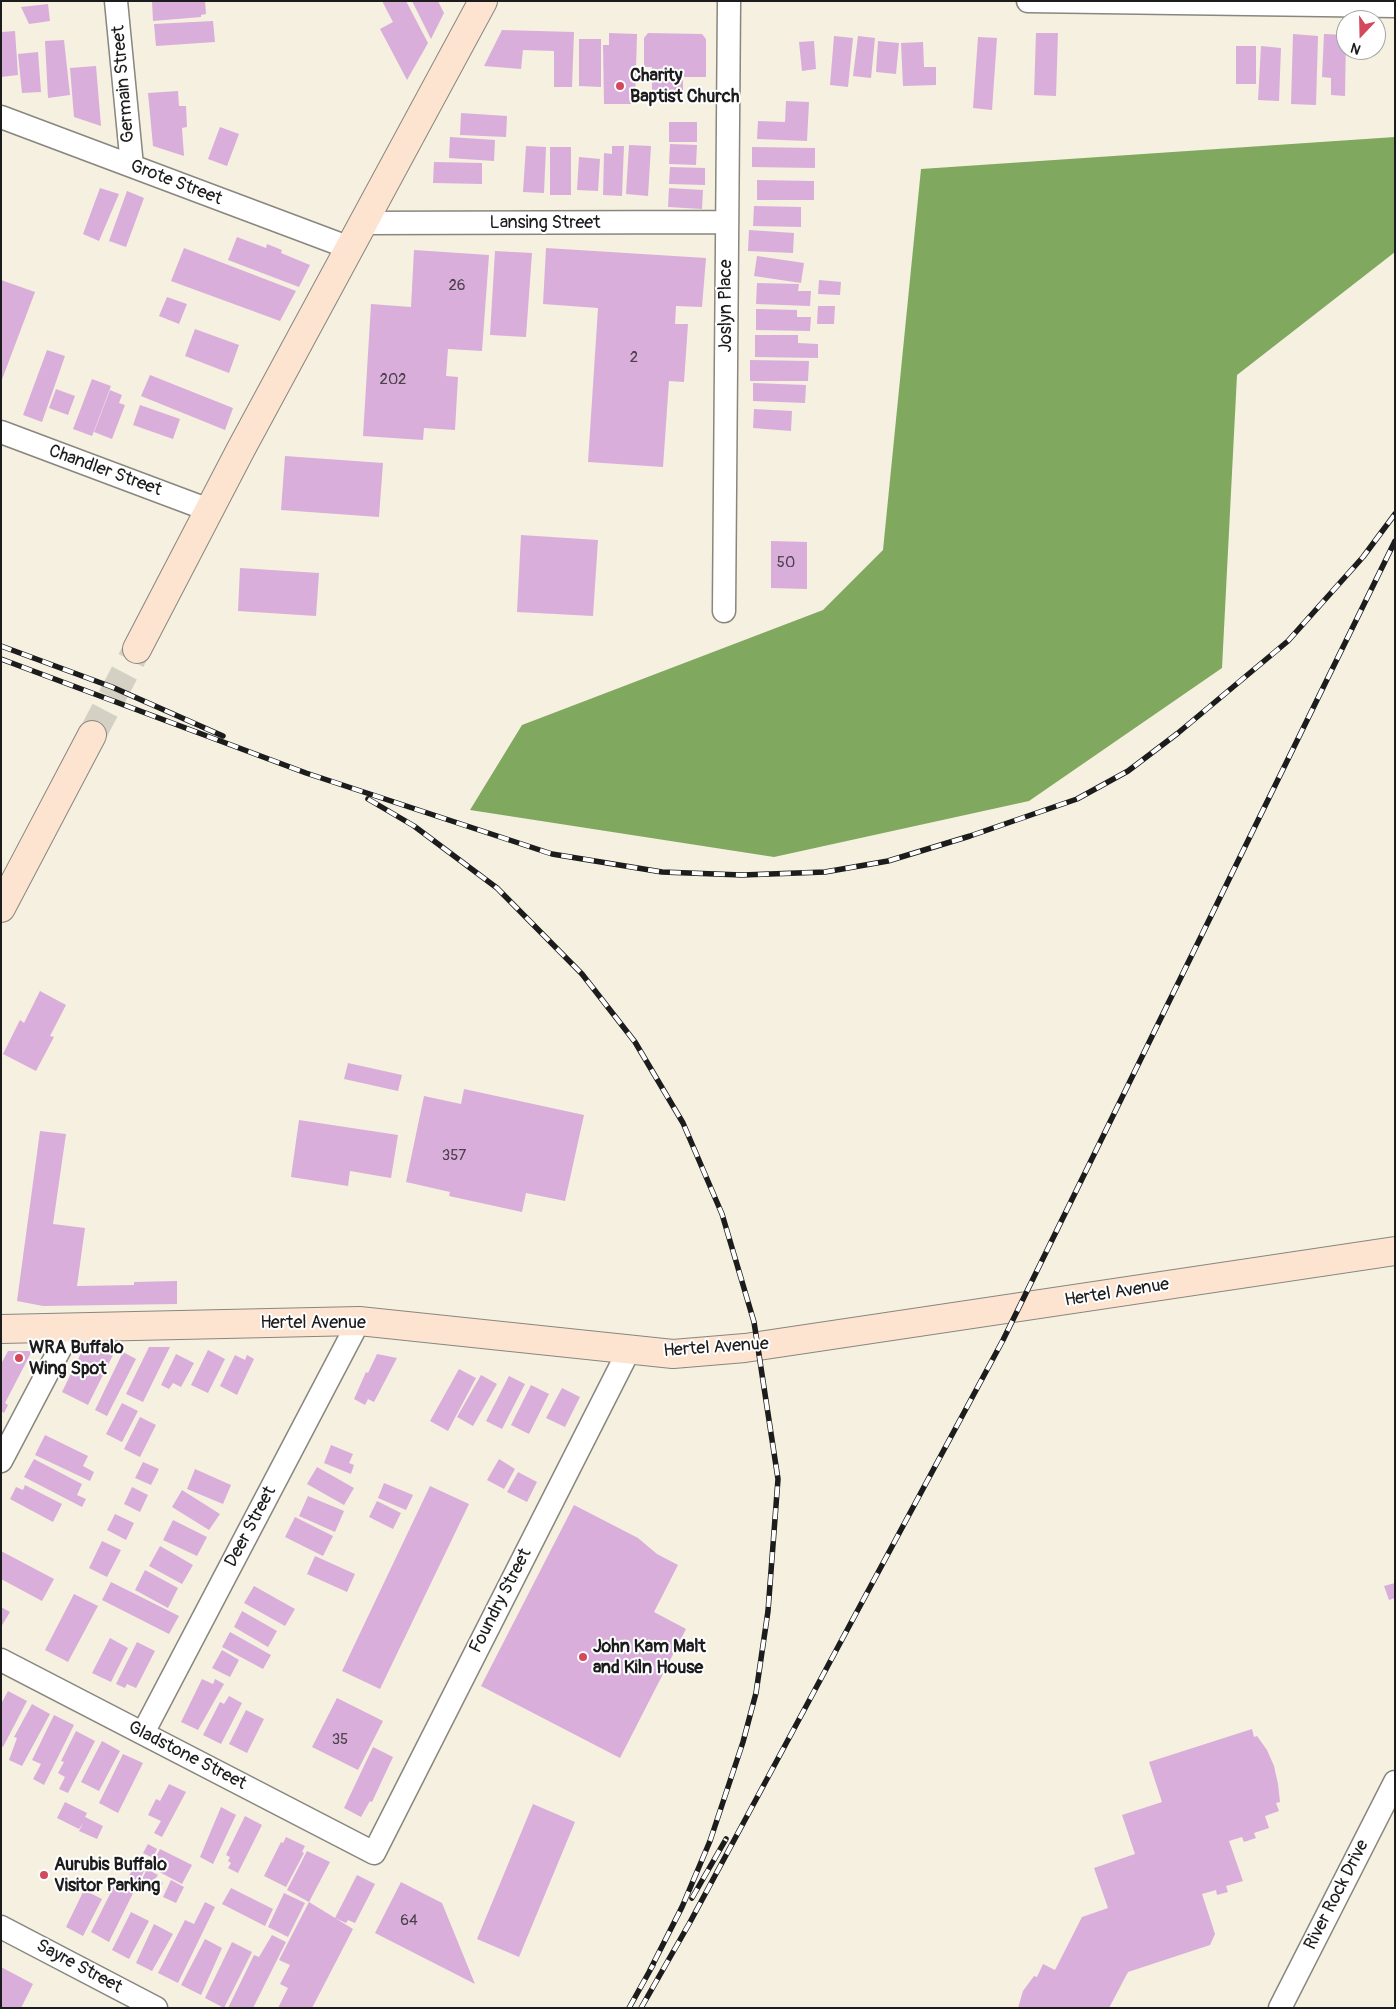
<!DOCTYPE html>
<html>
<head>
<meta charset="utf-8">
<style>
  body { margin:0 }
  #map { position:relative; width:1396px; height:2009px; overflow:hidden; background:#f5f0e0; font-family:Pangolin,sans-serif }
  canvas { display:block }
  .frame { position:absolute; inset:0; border:2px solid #1c1c1c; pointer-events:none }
  .north { position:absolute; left:1336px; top:10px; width:50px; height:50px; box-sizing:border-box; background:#fff; border:1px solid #a4a4a4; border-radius:50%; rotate:201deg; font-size:14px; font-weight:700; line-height:20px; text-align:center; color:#1c1c1c }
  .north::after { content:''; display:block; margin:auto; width:18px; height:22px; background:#d1495b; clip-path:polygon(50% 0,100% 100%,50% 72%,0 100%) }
</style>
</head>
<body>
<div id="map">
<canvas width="1396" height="2009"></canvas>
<div class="frame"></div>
<div class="north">N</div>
</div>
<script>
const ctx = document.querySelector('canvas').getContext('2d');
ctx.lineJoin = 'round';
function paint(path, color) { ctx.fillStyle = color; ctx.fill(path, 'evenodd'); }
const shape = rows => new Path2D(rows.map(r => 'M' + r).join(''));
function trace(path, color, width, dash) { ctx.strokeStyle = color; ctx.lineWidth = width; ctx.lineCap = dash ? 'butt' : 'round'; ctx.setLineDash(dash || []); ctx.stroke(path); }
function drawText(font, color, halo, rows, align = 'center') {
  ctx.font = font + ' Pangolin,sans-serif'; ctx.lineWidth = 4; ctx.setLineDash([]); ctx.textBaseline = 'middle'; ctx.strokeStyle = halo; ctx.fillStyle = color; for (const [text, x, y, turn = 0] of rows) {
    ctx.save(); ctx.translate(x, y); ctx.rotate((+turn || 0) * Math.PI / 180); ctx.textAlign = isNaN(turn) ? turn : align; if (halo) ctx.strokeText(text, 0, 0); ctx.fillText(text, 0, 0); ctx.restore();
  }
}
const forest = shape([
  [1395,137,1395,252,1237,375,1222,668,1029,801,774,857,470,810,522,725,823,610,883,550,921,169]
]);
const building = shape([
  [152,1,205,1,206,14,201,15,201,17,153,21],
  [382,1,406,1,428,43,407,80,380,29,393,22],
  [412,1,438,1,444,13,431,39],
  [48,4,50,21,29,24,21,7],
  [213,21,215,42,156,46,154,24],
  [502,30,574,32,572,87,554,87,554,51,523,50,521,69,484,66],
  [15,31,18,75,1,77,2,32],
  [609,33,637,34,635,104,604,104,603,45,609,45],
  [648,33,702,34,706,39,706,77,683,77,683,92,652,92,652,67,644,67,644,38],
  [1036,33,1058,33,1056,96,1034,95],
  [1293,34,1318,36,1316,105,1291,104],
  [1324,34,1346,35,1345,96,1331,95,1331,78,1322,77],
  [834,36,853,38,848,87,830,85],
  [858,36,875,38,871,78,853,76],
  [978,37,997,38,992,110,973,108],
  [579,39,601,39,601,87,579,86],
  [64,40,70,95,48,98,45,41],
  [814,41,816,69,802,71,799,42],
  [878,41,899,43,896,74,876,72],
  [923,42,924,67,936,67,936,85,903,86,901,43],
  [1236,46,1256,46,1256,84,1236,84],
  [1261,46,1281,48,1279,101,1258,100],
  [38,52,41,92,22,93,18,54],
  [96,66,101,126,74,117,70,68],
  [178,91,179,106,186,106,187,127,182,128,184,156,153,146,148,93],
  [786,101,809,102,807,141,757,139,758,121,785,122],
  [461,113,507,116,506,137,460,135],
  [669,122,697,122,697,142,669,142],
  [220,127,239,134,227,166,208,159],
  [450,137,495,140,494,161,449,158],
  [670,144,697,145,696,165,669,164],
  [629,145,651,146,648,196,626,194],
  [526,146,546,147,544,193,523,192],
  [612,146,624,146,622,196,603,195,604,153,612,154],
  [550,147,571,147,571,195,550,195],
  [752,147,815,148,815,168,752,167],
  [579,157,600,159,598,191,577,190],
  [434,162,482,163,482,184,433,183],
  [670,167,705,168,705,185,669,184],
  [757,180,814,181,814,200,757,200],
  [100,188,119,194,99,241,83,234],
  [669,188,703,190,702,209,668,207],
  [127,191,144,198,126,247,109,241],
  [754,206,801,207,801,227,753,226],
  [749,230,794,233,793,253,748,251],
  [237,237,266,248,267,244,282,250,281,253,310,265,299,287,228,260],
  [184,248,296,291,280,321,171,281],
  [546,248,706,258,702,307,676,306,675,324,688,324,684,382,669,381,663,467,588,462,598,308,543,304],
  [414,250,489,255,482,351,448,349,446,376,458,377,455,430,424,428,423,440,363,436,371,304,411,307],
  [495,251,532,253,526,337,490,335],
  [757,256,804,263,801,283,754,276],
  [1,280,35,292,1,382],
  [819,280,841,282,840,295,818,294],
  [757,283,799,284,798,291,811,291,810,306,756,304],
  [167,297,187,304,179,324,159,316],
  [818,306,835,306,834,324,817,324],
  [756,309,797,310,797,317,811,317,810,331,756,330],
  [195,329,239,345,229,373,185,356],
  [755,335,798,335,798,343,818,344,818,358,755,357],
  [47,350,65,356,42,422,23,415],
  [750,360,809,361,808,381,750,381],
  [150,375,233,408,225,430,141,396],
  [92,379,111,386,92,436,73,429],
  [753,383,806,385,805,403,753,401],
  [56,389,75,396,68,415,49,408],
  [110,390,122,395,119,403,125,405,112,439,94,432],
  [140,405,180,419,173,439,133,425],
  [754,409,792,411,791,431,753,428],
  [285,456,383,463,379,517,281,510],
  [521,535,598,540,593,616,517,612],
  [771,541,807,542,807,589,771,588],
  [240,568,319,573,316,616,238,611],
  [40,991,66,1005,50,1036,54,1037,36,1071,3,1054,20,1020,24,1023],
  [348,1063,402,1075,398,1091,344,1079],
  [464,1089,584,1115,565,1201,526,1193,522,1212,449,1196,450,1192,406,1182,424,1096,461,1104],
  [299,1120,398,1135,391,1178,350,1171,348,1186,291,1177],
  [40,1131,66,1134,53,1224,85,1228,77,1286,134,1285,134,1282,177,1281,177,1304,43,1306,17,1301],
  [149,1347,170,1347,143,1402,126,1394],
  [83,1349,116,1349,88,1405,62,1392],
  [208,1350,225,1359,208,1393,191,1385],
  [8,1351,32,1351,5,1403,8,1405,4,1413,1,1411,1,1364],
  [123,1352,136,1359,107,1416,95,1410],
  [176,1354,194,1363,181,1387,173,1383,169,1389,161,1385],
  [377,1354,397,1358,374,1402,368,1399,365,1405,354,1399,366,1372,368,1373],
  [235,1355,245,1360,247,1355,254,1359,237,1395,220,1386],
  [459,1369,476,1378,448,1431,430,1421],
  [481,1375,497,1384,473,1426,457,1417],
  [509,1376,525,1384,502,1429,486,1421],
  [531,1385,549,1394,529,1434,511,1425],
  [562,1388,580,1397,565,1427,546,1418],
  [122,1403,138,1411,122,1442,106,1434],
  [140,1417,156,1425,140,1457,124,1449],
  [45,1435,88,1456,83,1466,94,1472,90,1481,35,1455],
  [331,1445,353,1454,349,1463,354,1465,351,1474,324,1463],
  [34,1459,82,1484,77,1495,86,1499,82,1507,24,1477],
  [499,1459,515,1469,504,1489,487,1480],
  [143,1462,159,1469,151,1485,135,1478],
  [317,1467,354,1488,344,1505,307,1484],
  [195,1469,231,1485,223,1504,187,1489],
  [518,1472,537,1482,527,1502,507,1492],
  [384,1483,413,1495,406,1510,378,1498],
  [25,1485,62,1504,53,1522,10,1499,16,1487,23,1490],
  [430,1486,469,1504,380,1689,342,1671],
  [132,1487,148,1495,140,1512,124,1504],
  [182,1490,220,1514,209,1530,172,1507],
  [308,1496,344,1511,335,1532,299,1516],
  [377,1501,401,1513,393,1529,369,1517],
  [574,1505,638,1538,657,1554,678,1565,654,1612,686,1629,620,1758,481,1686],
  [115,1514,134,1523,126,1540,107,1530],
  [295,1517,333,1536,323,1556,285,1537],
  [173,1520,207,1537,197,1556,163,1540],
  [102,1541,121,1550,107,1577,89,1568],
  [160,1546,193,1565,182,1584,149,1566],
  [1,1551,54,1579,42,1601,1,1579],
  [315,1556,355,1574,347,1592,307,1574],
  [145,1570,178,1588,168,1608,135,1590],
  [111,1582,179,1616,169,1634,102,1600],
  [1395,1583,1395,1598,1389,1600,1384,1586],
  [254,1586,295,1609,285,1626,244,1603],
  [74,1594,98,1606,68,1662,45,1650],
  [1,1607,10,1612,1,1627],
  [242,1611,277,1631,268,1647,234,1627],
  [230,1632,271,1655,263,1669,222,1647],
  [110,1638,128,1648,111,1682,92,1673],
  [137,1642,155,1651,136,1688,127,1684,125,1688,116,1684],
  [222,1650,239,1660,230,1677,212,1668],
  [202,1679,213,1684,215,1679,224,1684,198,1730,181,1722],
  [8,1691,27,1701,3,1747,1,1746,1,1704],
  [229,1696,242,1703,221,1744,203,1735,220,1702,224,1704],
  [337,1698,383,1721,358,1770,312,1747],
  [32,1704,50,1714,22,1766,9,1760,17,1738,14,1737],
  [246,1710,264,1719,247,1753,229,1744],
  [54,1715,74,1725,44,1785,33,1779,41,1764,32,1760],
  [1252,1729,1254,1737,1257,1736,1267,1750,1274,1766,1278,1784,1280,1802,1276,1803,1279,1811,1265,1816,1269,1828,1254,1833,1256,1838,1244,1842,1242,1837,1229,1841,1243,1881,1226,1886,1228,1892,1217,1895,1216,1890,1202,1894,1215,1934,1210,1945,1128,1972,1109,2008,1018,2008,1023,1991,1034,1976,1037,1977,1043,1964,1055,1970,1082,1917,1108,1908,1094,1868,1135,1854,1122,1815,1162,1802,1149,1762],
  [76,1731,95,1741,68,1793,59,1789,65,1777,58,1773,64,1762,61,1761],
  [102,1741,120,1751,99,1791,81,1782],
  [373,1747,393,1757,372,1802,370,1801,361,1817,344,1808],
  [123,1754,143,1763,118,1813,99,1803],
  [169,1784,186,1792,162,1837,154,1833,161,1821,148,1815,156,1799,160,1801],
  [65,1802,87,1813,85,1817,103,1826,97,1839,79,1831,83,1823,79,1829,57,1818],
  [533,1804,575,1822,519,1957,477,1939],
  [221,1807,236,1815,213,1864,200,1857],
  [245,1816,262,1825,238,1873,228,1868,231,1863,228,1861,230,1857,226,1855],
  [286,1837,305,1846,302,1852,304,1853,286,1887,264,1876,281,1842,283,1843],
  [148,1844,157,1849,153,1858,143,1853],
  [160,1849,192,1865,182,1884,150,1867],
  [307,1851,330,1862,309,1902,287,1890],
  [134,1866,144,1871,109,1942,91,1932,115,1884,123,1888],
  [147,1869,158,1875,155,1879,163,1883,157,1894,139,1885],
  [357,1875,375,1884,355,1923,348,1920,346,1923,335,1918],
  [171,1880,184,1887,176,1903,163,1897],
  [401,1882,442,1903,475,1984,375,1933],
  [231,1888,273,1909,265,1926,222,1904],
  [84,1890,102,1899,83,1936,66,1927],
  [284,1893,305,1903,288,1937,268,1927],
  [205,1902,215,1907,178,1983,158,1973,185,1920,194,1924],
  [309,1902,353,1929,312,2008,278,2008,288,1988,280,1984,290,1965,279,1960],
  [131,1912,149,1921,129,1959,112,1950],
  [154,1924,173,1934,152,1971,136,1963],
  [272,1935,286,1942,253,2008,228,2008,254,1955,259,1957],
  [205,1939,222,1948,201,1995,181,1985],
  [232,1942,252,1952,224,2008,205,1998],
  [1,1967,33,1984,21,2008,1,2008]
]);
const secondaryTunnel = shape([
  [92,735,137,649]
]);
const street = shape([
  [116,1,132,166],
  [1028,1,1395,6],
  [1,117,350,248],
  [363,223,727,222],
  [1,432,209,510],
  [724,611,729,1],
  [1,1461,71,1328],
  [1,1660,374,1853,629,1350],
  [143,1733,359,1321],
  [1,1927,156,2008],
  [1280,2008,1395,1782]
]);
const secondary = shape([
  [137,649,241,449,483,1],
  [1,908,92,735],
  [1,1329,359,1321,673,1354,745,1348,1395,1251]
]);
const rail = shape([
  [1,646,112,687,223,736],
  [1,659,306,773,552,854,662,872,742,875,825,872,888,861,970,836,1077,799,1128,771,1178,733,1288,641,1363,557,1395,514],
  [368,799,414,826,497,888,582,974,635,1042,683,1123,722,1214,754,1322,778,1479,768,1611,756,1693,743,1742,710,1841,682,1907,650,1970],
  [692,1898,726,1839],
  [629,2008,653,1965],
  [641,2008,689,1924,1003,1340,1395,541]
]);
const markers = [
  [620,86,5,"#d1495b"],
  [19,1358,5,"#d1495b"],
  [583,1657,5,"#d1495b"],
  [44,1875,5,"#d1495b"]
];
const numberNames = [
  ["26",457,286],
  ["2",634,358],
  ["202",393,380],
  ["50",786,563],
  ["357",454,1156],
  ["35",340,1740],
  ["64",409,1921]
];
const poiNames = [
  ["Charity",630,76],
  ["Baptist Church",630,97],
  ["WRA Buffalo",29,1348],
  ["Wing Spot",29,1369],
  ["John Kam Malt",593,1647],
  ["and Kiln House",593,1668],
  ["Aurubis Buffalo",54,1865],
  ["Visitor Parking",54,1886]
];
const streetNames = [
  ["Germain Street",124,84,-95],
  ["Grote Street",176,183,21],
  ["Lansing Street",545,223],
  ["Joslyn Place",726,306,-90],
  ["Chandler Street",105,471,20],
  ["Hertel Avenue",1117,1293,-9],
  ["Hertel Avenue",313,1323],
  ["Hertel Avenue",716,1348,-4],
  ["Deer Street",251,1527,-62],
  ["Foundry Street",501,1601,-63],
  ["Gladstone Street",187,1756,27],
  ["River Rock Drive",1337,1895,-63],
  ["Sayre Street",79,1967,28]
];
paint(forest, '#80a85f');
paint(building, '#d9aedb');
trace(secondaryTunnel, '#d4d0c3', 28, [28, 14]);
trace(street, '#88867e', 25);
trace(secondary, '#88867e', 30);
trace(street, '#fff', 22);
trace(secondary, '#fde4d1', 28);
trace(rail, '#1c1c1c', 5.5);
trace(rail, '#fff', 4, [11]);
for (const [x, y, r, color] of markers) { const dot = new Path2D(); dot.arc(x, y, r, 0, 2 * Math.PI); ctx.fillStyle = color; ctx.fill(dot); trace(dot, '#fff', 2); }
drawText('15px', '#4b404c', null, numberNames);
drawText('bold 18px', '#1c1c1c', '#fff', poiNames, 'left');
drawText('18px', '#1c1c1c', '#fff', streetNames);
</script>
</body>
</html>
